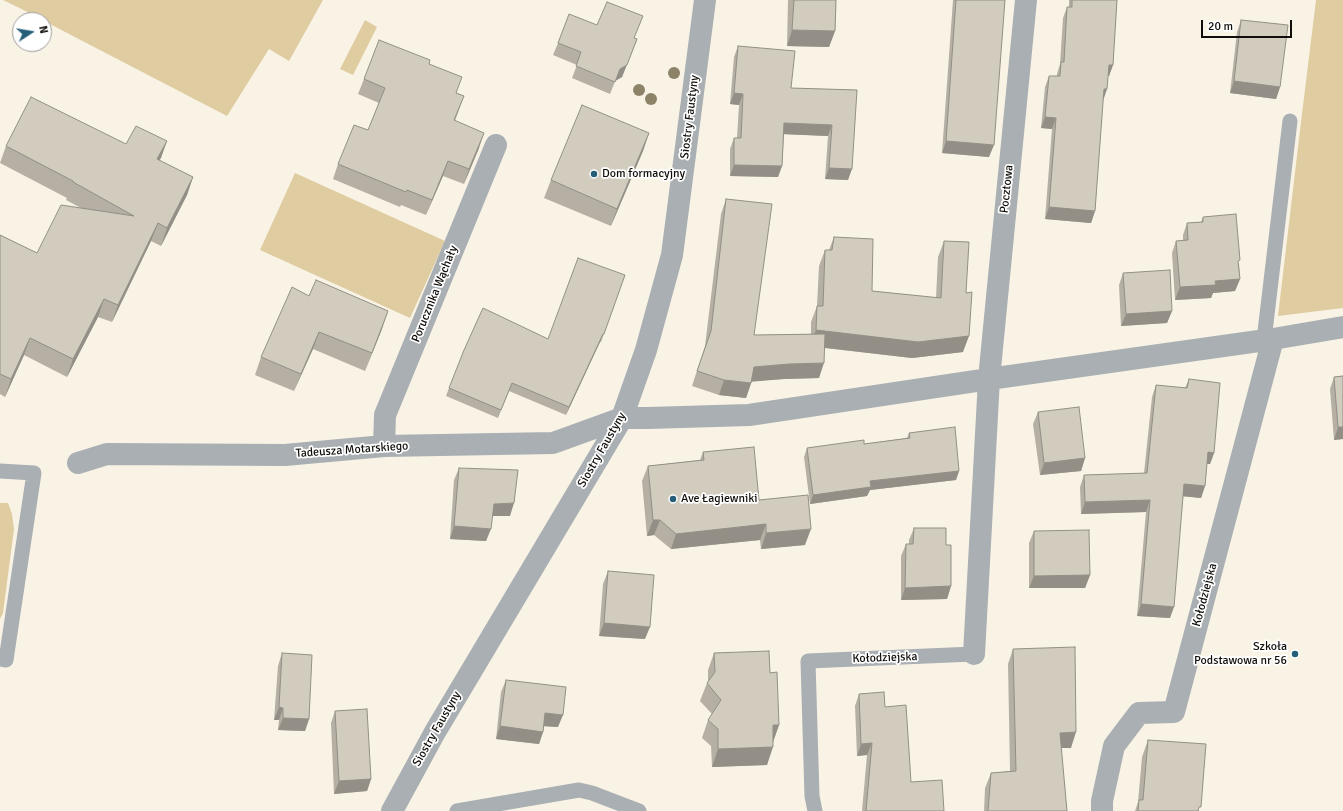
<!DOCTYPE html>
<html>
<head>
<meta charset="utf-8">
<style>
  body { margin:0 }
  #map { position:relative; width:1343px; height:811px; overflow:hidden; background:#f9f3e6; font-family:Signika,sans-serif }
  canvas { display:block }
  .north { position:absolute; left:12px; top:12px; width:40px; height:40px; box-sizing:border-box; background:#fff; border:1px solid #9f9f9d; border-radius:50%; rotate:78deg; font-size:11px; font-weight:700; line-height:16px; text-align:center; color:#100e0a }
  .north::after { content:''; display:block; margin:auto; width:14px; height:18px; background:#255e78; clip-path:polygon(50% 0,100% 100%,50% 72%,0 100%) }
  .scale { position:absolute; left:1201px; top:20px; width:91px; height:18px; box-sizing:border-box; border:2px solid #100e0a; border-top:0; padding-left:5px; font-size:12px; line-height:14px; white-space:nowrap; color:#100e0a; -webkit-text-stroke:3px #fff; paint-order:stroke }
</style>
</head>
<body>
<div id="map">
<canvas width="1343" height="811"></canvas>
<div class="north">N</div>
<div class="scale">20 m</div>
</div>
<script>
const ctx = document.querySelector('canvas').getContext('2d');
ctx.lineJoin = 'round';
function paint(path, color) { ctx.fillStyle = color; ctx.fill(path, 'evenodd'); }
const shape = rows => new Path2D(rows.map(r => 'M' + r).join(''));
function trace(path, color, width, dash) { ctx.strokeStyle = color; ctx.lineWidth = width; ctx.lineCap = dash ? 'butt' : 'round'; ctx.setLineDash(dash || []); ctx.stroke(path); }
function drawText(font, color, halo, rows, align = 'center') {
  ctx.font = font + ' Signika,sans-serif'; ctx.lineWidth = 3.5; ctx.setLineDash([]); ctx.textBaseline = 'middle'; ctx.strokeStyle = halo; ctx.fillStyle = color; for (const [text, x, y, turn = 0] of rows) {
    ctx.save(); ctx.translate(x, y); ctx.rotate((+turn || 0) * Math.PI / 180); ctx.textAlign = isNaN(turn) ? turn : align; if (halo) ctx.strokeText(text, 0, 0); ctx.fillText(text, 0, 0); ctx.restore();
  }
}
const green = shape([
  [3,0,323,0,289,61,269,49,227,116,44,21,44,20],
  [1316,0,1343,0,1343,308,1278,316,1301,122],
  [365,20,377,27,353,75,340,69],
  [295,173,445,241,410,318,260,250],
  [0,503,8,503,12,514,14,529,3,613,0,619]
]);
const lane = shape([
  [1264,340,1290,121],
  [0,471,34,473,6,660,0,659],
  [457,811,579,790,592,793,639,811],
  [815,811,812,796,808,661,974,654]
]);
const street = shape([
  [384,446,385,415,496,145],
  [78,463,107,454,285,455,384,446,553,443,622,418,648,418,749,415,989,379,1273,339,1343,327],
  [974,654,989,379,1026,0],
  [392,811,435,732,622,418,646,350,672,255,705,0],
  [1102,811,1102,801,1114,746,1139,713,1174,712,1273,339]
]);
const trees = [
  [674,73],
  [639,90],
  [651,99]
];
const wall = shape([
  [788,0,836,0,835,31,829,47,787,46],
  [953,0,1005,0,989,157,942,153],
  [1069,0,1117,0,1113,65,1109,76,1108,76,1103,100,1095,211,1091,223,1045,219,1052,129,1041,128,1045,87,1049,76,1057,76,1057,74,1060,64,1063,18,1067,7,1069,7],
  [1241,20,1280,87,1276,99,1230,93,1237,32],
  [597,25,637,39,622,77,615,81,610,94,572,78,577,65,553,55,558,43],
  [738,46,791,88,857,90,848,180,825,179,828,136,784,134,782,166,778,177,730,176,730,149,734,138,737,138,739,105,730,104,734,57],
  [429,64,457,93,464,96,455,121,479,148,464,184,443,176,426,215,401,205,400,207,333,179,338,164,368,130,379,103,358,94,364,79],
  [649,133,643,151,611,226,544,198,551,180],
  [167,141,159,160,193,177,187,195,161,246,151,241,112,322,98,317,67,377,24,355,5,397,0,394,0,235,37,253,81,208,66,200,67,198,0,163,6,146,126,144],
  [726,199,754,335,811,334,811,322,817,306,819,266,825,250,829,250,834,237,872,291,936,298,938,257,944,241,966,293,963,352,912,358,824,348,819,378,784,379,752,381,746,398,719,395,692,386,705,346,721,214],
  [1203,217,1239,264,1240,279,1235,291,1213,293,1211,298,1175,300,1172,253,1176,241,1183,240,1183,235,1187,223,1201,222],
  [1123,273,1172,311,1167,323,1121,326,1119,285],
  [625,275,601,342,600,342,566,415,509,391,498,418,446,396,449,388,548,339],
  [309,296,382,329,365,371,313,349,294,391,255,375,261,357],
  [1343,376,1343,439,1334,440,1330,389,1334,377],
  [1189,379,1214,453,1210,464,1207,464,1205,486,1201,498,1183,496,1170,618,1137,616,1146,512,1081,514,1080,487,1084,475,1144,473,1152,397,1156,385,1185,388],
  [1038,412,1085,458,1081,471,1040,475,1033,424],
  [909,433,959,471,956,480,870,490,867,496,810,504,804,457,807,448,864,444,907,438],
  [703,452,759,500,805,545,761,549,760,540,671,549,654,535,647,536,642,481,648,466,700,460],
  [459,468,510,516,492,516,486,541,450,539,454,480],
  [914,528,946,545,951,586,947,599,901,600,901,556,906,544,909,544,909,540],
  [1034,531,1090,575,1085,588,1029,588,1029,543],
  [608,571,645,639,599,636,603,584],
  [1013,649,1071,748,1061,748,1067,811,984,811,985,788,991,773,1010,771,1008,664],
  [282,653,309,719,305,731,278,730,279,720,274,720,278,666],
  [714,653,770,673,779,725,773,742,767,765,712,767,711,746,702,738,708,720,712,714,700,701,707,683,708,681,708,670],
  [506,680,558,727,544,726,543,732,539,744,496,739,501,692],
  [859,694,885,707,911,782,944,811,862,811,867,755,857,756,855,706],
  [335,711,371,779,367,791,334,794,331,723],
  [1148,740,1199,811,1135,811,1138,802,1142,757]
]);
const shadedWall = shape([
  [792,30,835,31,829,47,787,46],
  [637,39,622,77,615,81,610,94,620,69],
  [1109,65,1113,65,1109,76,1105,76],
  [1234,81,1280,87,1276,99,1230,93],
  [1104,89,1107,89,1103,101],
  [734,93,743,94,739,105,730,104],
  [1045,117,1056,118,1052,129,1041,128],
  [784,123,832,125,828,136,780,134],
  [484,133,479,148,464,184,469,169],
  [649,133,643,151,611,226,617,209],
  [167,141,161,158,150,176,157,159],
  [946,141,994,145,989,157,942,153],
  [448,161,443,176,426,215,432,200],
  [734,165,782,166,778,177,730,176],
  [829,168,852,169,848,180,825,179],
  [193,177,187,195,161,246,167,228],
  [1049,207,1095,211,1091,223,1045,219],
  [158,223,151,241,112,322,118,305],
  [1240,279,1235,291,1213,293,1211,298,1175,300,1180,287,1215,281],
  [104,299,98,317,67,377,73,359],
  [388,311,382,329,365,371,372,353],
  [1172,311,1167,323,1121,326,1126,314],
  [816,330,969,336,963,352,912,358,810,346],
  [319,332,313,349,294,391,301,374],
  [603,334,600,342,566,415,569,407],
  [30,338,24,355,5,397,11,379],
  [824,363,819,378,784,379,748,382,754,367,789,364],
  [724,380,751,383,746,398,719,395],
  [1338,427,1343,427,1343,439,1334,440],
  [1208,452,1214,453,1210,464,1204,464],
  [1085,458,1081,471,1040,475,1044,463],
  [959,471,956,480,870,490,867,496,810,504,813,495,870,481],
  [1184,484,1205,486,1201,498,1180,496],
  [1150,500,1146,512,1081,514,1085,502],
  [514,503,510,516,489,516,494,504],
  [653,520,660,520,654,535,647,536],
  [766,524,760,540,671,549,676,534],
  [454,526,491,529,486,541,450,539],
  [811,529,805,545,761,549,766,533],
  [1090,575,1085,588,1029,588,1034,576],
  [951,586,947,599,901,600,905,588],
  [1141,604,1174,607,1170,618,1137,616],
  [604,623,650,627,645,639,599,636],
  [279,707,283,708,279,720,274,720],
  [545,713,563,715,558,727,541,726],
  [283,718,309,719,305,731,278,730],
  [773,725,779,725,773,742],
  [500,726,543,732,539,744,496,739],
  [1076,732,1071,748,1054,748,1060,733],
  [872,743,867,755,857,756,861,744],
  [773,747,767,765,712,767,718,749],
  [371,779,367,791,334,794,339,781]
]);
const building = shape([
  [794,0,836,0,835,31,792,30,794,0],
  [956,0,1005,0,994,145,946,141,956,0],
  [1072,0,1117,0,1113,65,1109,65,1107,89,1104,89,1095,211,1049,207,1056,118,1045,117,1049,76,1060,76,1061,62,1064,62,1067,7,1072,7,1072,0],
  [607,2,643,16,634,38,637,39,627,65,620,69,615,82,576,66,581,52,558,43,569,14,597,25,607,2],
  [1241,20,1288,25,1280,87,1234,81,1241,20],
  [379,40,430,60,429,64,462,77,456,93,464,96,454,120,484,133,469,169,448,161,432,200,407,190,406,192,338,164,354,125,368,130,385,88,364,79,379,40],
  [738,46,795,51,791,88,857,90,852,169,829,168,832,125,784,123,782,166,734,165,734,138,741,138,743,94,734,93,738,46],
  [31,97,126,144,136,126,167,141,157,159,193,177,167,228,158,223,118,305,104,299,73,359,30,338,11,379,0,374,0,235,37,253,61,205,134,216,73,182,73,181,6,146,31,97],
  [582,105,649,133,617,209,551,180,582,105],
  [726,199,772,204,754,335,825,334,824,363,789,364,754,367,751,383,724,380,697,371,711,331,726,199],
  [1236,214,1240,260,1238,261,1240,279,1215,281,1216,285,1180,287,1176,241,1188,240,1187,223,1203,222,1203,217,1236,214],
  [834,237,873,239,872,291,941,298,944,241,969,242,966,293,972,292,969,336,918,342,816,330,817,306,823,306,825,250,832,250,834,237],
  [578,258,625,275,604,334,603,334,569,407,512,383,501,410,449,388,464,350,483,308,548,339,578,258],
  [1170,270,1172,311,1126,314,1123,273,1170,270],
  [316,280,388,311,372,353,319,332,301,374,261,357,292,287,309,296,316,280],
  [1343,376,1343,427,1338,427,1334,377,1343,376],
  [1189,379,1220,383,1214,453,1208,452,1205,486,1184,484,1174,607,1141,604,1150,500,1085,502,1084,475,1147,473,1156,385,1187,388,1189,379],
  [1079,407,1085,458,1044,463,1038,412,1079,407],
  [955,427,959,471,870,481,871,487,813,495,807,448,864,440,864,444,910,438,909,433,955,427],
  [754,447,759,500,808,495,811,529,766,533,766,524,676,534,660,520,653,520,648,466,704,460,703,452,754,447],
  [459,468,518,470,514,503,494,504,491,529,454,526,459,468],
  [914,528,946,528,946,545,951,545,951,586,905,588,906,544,913,544,914,528],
  [1089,530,1090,575,1034,576,1034,531,1089,530],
  [608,571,654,575,650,627,604,623,608,571],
  [1075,647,1076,732,1060,733,1067,811,988,811,991,773,1016,771,1013,649,1075,647],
  [769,651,770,673,777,672,779,725,773,725,773,747,718,749,718,729,708,720,721,700,707,683,715,672,714,653,769,651],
  [282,653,312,655,309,719,283,718,283,708,279,707,282,653],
  [506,680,566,687,563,715,545,713,543,732,500,726,506,680],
  [884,692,885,707,906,705,911,782,942,780,944,811,866,811,872,743,861,744,859,694,884,692],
  [367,709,371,779,339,781,335,711,367,709],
  [1148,740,1206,744,1201,807,1199,807,1198,811,1138,811,1139,800,1143,800,1148,740]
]);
const markers = [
  [594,174,4,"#255e78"],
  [673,499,4,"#255e78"],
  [1295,654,4,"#255e78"]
];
const streetNames = [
  ["Siostry Faustyny",690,117,-83],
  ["Pocztowa",1007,189,-84],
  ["Porucznika Wąchały",435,294,-68],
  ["Tadeusza Motarskiego",352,450,-4],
  ["Siostry Faustyny",602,450,-60],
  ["Kołodziejska",1205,595,-75],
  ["Kołodziejska",885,658,-2],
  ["Siostry Faustyny",437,729,-60]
];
const poiNames = [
  ["Dom formacyjny",602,174],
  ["Ave Łagiewniki",681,499],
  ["Szkoła",1287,647,"right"],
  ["Podstawowa nr 56",1287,661,"right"]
];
paint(green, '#dfcca0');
trace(lane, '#a9afb2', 15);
trace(street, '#a9afb2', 22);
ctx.fillStyle = '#8d8369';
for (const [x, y] of trees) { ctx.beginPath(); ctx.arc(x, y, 6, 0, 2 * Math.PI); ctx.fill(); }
paint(wall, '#b5afa4');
paint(shadedWall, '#938f86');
paint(building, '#d2ccbf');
trace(building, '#938f86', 1);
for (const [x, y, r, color] of markers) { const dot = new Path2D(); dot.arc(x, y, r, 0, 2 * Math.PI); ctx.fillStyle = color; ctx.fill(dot); trace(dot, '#fff', 1.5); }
drawText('12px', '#100e0a', '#fff', streetNames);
drawText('12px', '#100e0a', '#fff', poiNames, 'left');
</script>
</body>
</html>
